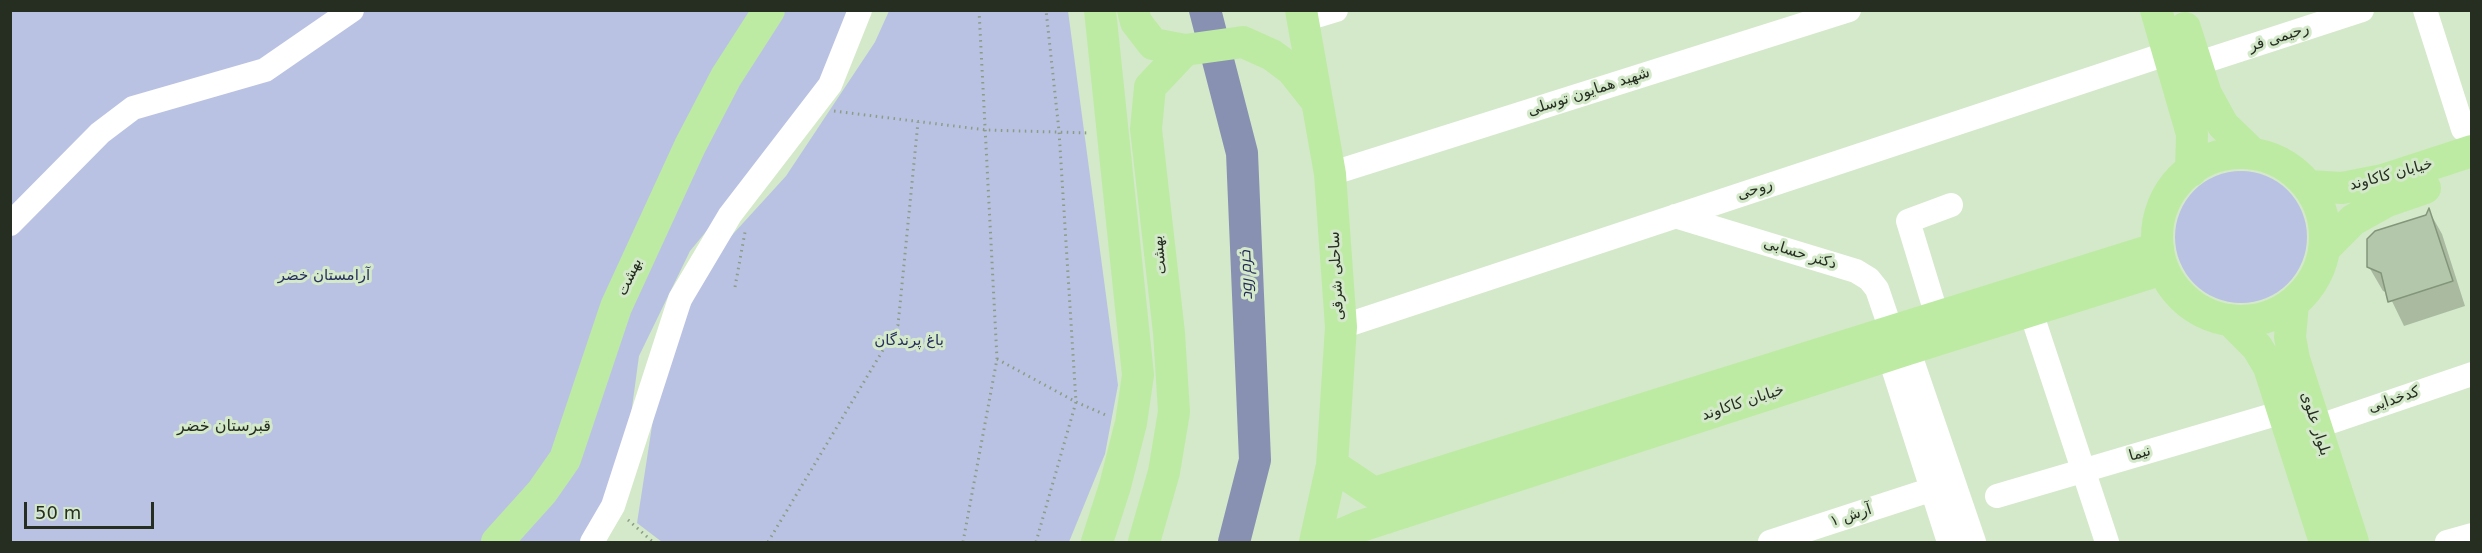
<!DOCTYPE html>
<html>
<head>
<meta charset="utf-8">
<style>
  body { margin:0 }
  #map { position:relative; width:2482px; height:553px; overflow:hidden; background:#d4e9ca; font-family:"DejaVu Sans",sans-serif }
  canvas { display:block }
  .frame { position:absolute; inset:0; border:12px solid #262e22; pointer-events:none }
  .scale { position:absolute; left:24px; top:502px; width:130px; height:27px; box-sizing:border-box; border:3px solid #262e22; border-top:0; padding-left:8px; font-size:18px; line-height:21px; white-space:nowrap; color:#262e22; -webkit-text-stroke:4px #d4e9ca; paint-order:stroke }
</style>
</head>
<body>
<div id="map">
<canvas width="2482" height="553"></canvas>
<div class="frame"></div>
<div class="scale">50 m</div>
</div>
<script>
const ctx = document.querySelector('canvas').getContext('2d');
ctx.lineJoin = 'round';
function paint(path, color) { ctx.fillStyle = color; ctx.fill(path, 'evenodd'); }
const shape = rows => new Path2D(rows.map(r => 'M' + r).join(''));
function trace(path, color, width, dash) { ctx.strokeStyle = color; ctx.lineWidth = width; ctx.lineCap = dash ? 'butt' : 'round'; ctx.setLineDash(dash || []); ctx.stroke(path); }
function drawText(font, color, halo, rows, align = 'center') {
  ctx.font = font + ' "DejaVu Sans",Cairo,sans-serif'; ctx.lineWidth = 6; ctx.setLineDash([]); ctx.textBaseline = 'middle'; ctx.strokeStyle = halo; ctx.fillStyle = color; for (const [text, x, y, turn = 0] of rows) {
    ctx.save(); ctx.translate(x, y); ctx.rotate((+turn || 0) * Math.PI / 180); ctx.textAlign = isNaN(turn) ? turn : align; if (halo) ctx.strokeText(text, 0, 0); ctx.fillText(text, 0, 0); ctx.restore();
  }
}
const green = shape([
  [10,11,857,11,811,105,690,251,639,356,618,511,592,542,11,542],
  [889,11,1068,11,1118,385,1105,454,1069,542,662,542,637,523,660,374,712,257,786,176,875,42],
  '2175 237a66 66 0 1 1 132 0a66 66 0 1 1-132 0Z'
]);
const shadow = shape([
  [2429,211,2442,234,2465,306,2404,326,2388,293,2383,291,2369,267]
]);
const river = shape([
  [1205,10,1242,153,1255,460,1234,542]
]);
const building = shape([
  [2429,208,2453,281,2388,302,2381,273,2367,267,2367,239,2375,231,2426,215,2429,208]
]);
const path = shape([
  [834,111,986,130,1090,133],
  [735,287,745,232],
  [997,359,1076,402,1108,416],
  [628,520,653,542],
  [768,542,898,325,918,122],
  [963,542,997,359,979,10],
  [1036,542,1076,402,1059,131,1046,10]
]);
const minor = shape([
  [2425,10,2463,129],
  [1303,20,1336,10],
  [2196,64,2362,10],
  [1330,174,1849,10],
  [1675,216,1856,271,1869,279,1877,289,1891,330,1889,355,1949,542],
  [10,224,100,133,133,108,265,70,352,10],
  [2031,312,2107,542],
  [1937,316,1908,221,1951,205],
  [1341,327,2169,53],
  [1898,338,1908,349,1974,542],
  [2316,427,2472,374],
  [1997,496,2283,412],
  [592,542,613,506,680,299,730,215,830,85,860,10],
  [1770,542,1933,489],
  [2447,542,2472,535]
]);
const major = shape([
  [1133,10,1136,22,1153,44,1185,50,1243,42,1272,55,1292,70,1315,99],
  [1301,10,1330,174,1341,327,1332,465,1315,542],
  [2156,10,2192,134,2191,171],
  [2185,28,2206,94,2223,125,2253,154],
  '2157 237a84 84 0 1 1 168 0a84 84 0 1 1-168 0Z',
  [2308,186,2342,188,2383,180,2472,151],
  [2325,248,2353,220,2387,201,2425,188],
  [2293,304,2290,337,2294,359,2353,542],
  [2230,320,2257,347,2269,367,2325,542],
  [1332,465,1374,493,2158,248],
  [497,542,542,492,565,459,616,307,690,146,726,77,769,10],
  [1097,542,1115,486,1131,423,1138,375,1100,10],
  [1144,542,1164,472,1174,412,1169,333,1146,129,1150,87,1185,50],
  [1324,542,1361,526,1908,349,2163,269]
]);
const streetNames = [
  ["رحیمی فر",2279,38,-18],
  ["شهید همایون توسلی",1589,92,-18],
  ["خیابان کاکاوند",2391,175,-15],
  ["روحی",1755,190,-18],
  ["دکتر حسابی",1800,254,17],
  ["بهشت",1160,255,-96],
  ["ساحلی شرقی",1337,276,-93],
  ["بهشت",630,277,-65],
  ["کدخدایی",2394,400,-19],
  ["خیابان کاکاوند",1743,403,-18],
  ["بلوار علوی",2315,424,72],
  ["نیما",2140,454,-16],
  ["آرش ۱",1851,516,-18]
];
const parkNames = [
  ["آرامستان خضر",324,276],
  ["باغ پرندگان",909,341]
];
const waterNames = [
  ["خرم رود",1247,275,-92]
];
const neighbourhoodNames = [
  ["قبرستان خضر",224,427]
];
paint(green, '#bac2e3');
paint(shadow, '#0003');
trace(river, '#8991b2', 32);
paint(building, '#b3c7aa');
trace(building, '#83967a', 1.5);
trace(path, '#8d9c85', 3, [1.5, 4.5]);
trace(minor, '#fff', 24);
trace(major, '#beeba4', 32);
drawText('15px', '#262e22', '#d4e9ca', streetNames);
drawText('15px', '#282f5d', '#d4e9ca', parkNames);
drawText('italic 16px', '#232956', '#d4e9ca', waterNames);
drawText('16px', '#262e22', '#d4e9ca', neighbourhoodNames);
</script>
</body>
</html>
